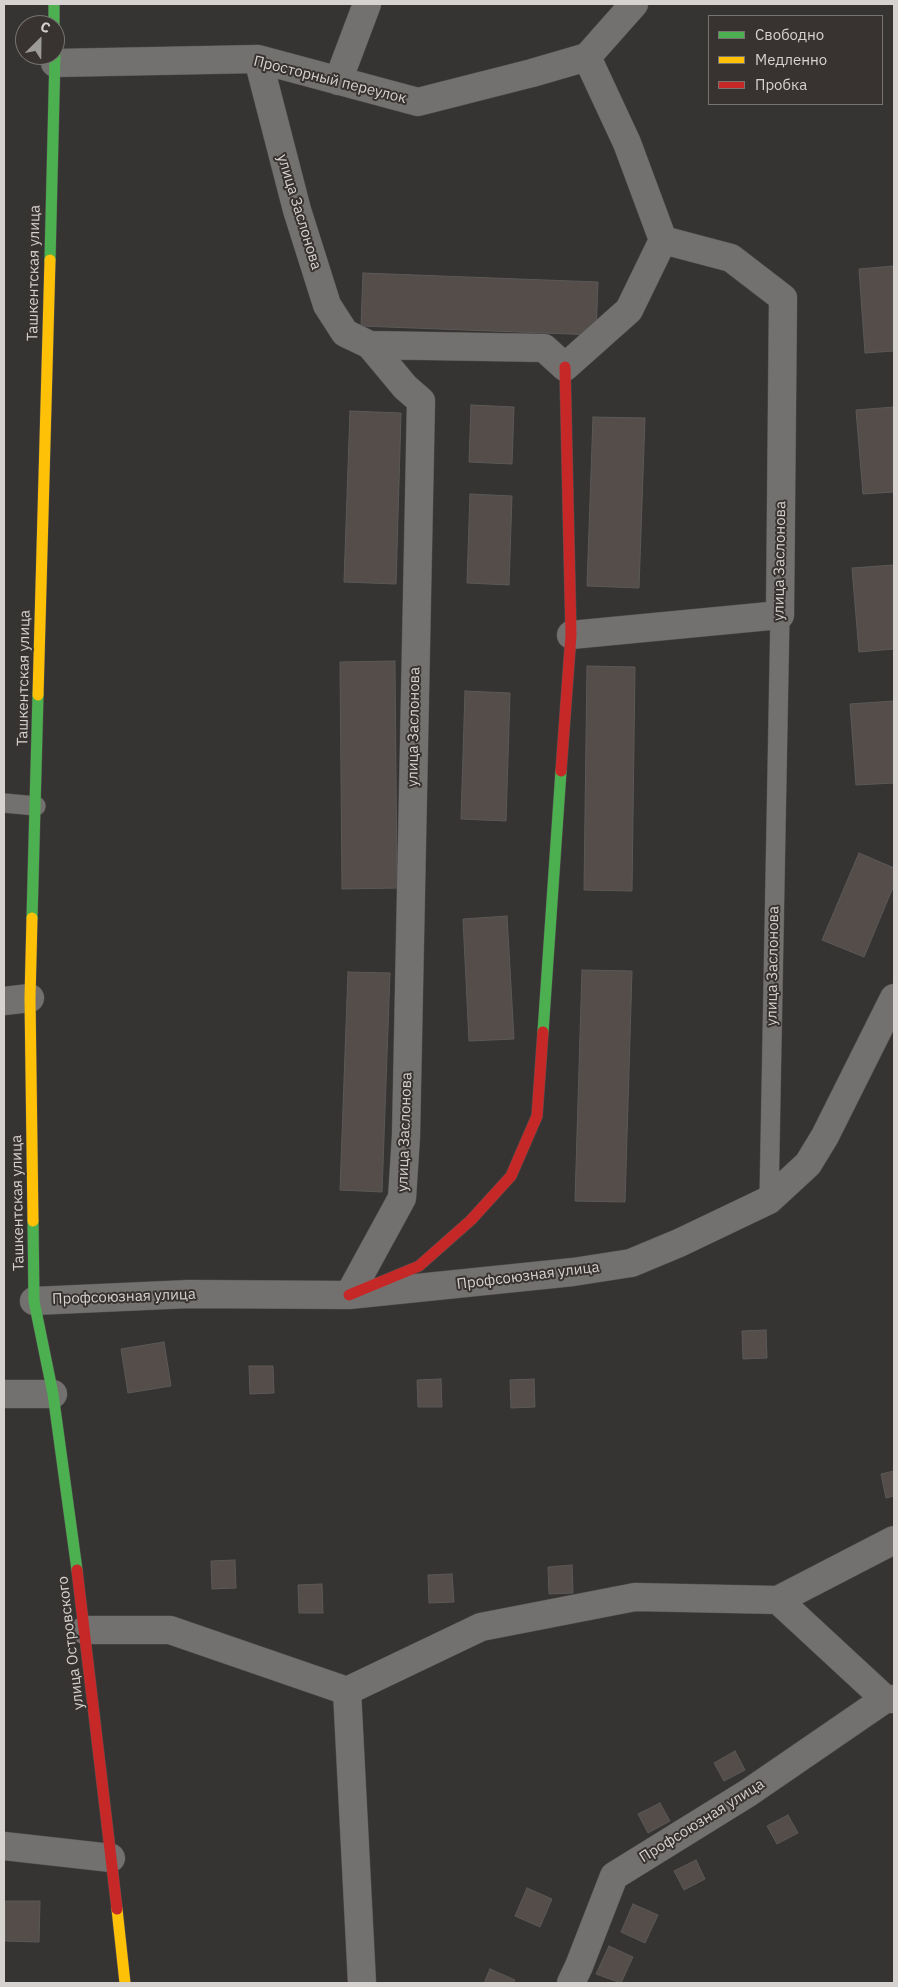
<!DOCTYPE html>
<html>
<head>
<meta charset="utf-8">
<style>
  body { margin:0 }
  #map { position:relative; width:898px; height:1987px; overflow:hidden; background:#363432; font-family:"IBM Plex Sans",sans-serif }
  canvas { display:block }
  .frame { position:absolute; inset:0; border:5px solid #d5d2d0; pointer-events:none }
  .legend { position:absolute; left:708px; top:15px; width:175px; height:90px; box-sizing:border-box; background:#383330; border:1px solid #777370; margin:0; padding:6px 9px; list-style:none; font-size:15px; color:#d5d2d0 }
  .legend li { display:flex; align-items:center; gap:10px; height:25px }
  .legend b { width:25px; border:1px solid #777370 }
  .north { position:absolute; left:15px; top:15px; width:50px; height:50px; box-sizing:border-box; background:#383330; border:1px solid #777370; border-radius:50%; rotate:23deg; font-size:14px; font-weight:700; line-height:20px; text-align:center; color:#d5d2d0 }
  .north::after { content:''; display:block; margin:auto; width:18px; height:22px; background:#9d9b99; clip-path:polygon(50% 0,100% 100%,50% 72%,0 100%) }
</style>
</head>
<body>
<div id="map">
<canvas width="898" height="1987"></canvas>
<div class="frame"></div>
<ul class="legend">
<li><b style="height:6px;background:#4caf50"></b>Свободно</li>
<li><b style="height:6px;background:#ffc107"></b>Медленно</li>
<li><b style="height:6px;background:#c62828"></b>Пробка</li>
</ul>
<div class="north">С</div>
</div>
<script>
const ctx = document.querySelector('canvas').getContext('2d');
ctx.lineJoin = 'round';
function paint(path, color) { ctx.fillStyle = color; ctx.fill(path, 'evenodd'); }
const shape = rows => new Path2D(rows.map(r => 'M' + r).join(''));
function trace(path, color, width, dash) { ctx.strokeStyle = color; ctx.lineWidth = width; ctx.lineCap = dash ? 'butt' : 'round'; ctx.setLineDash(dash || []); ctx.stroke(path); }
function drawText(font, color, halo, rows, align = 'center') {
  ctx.font = font + ' "IBM Plex Sans",sans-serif'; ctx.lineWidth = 4; ctx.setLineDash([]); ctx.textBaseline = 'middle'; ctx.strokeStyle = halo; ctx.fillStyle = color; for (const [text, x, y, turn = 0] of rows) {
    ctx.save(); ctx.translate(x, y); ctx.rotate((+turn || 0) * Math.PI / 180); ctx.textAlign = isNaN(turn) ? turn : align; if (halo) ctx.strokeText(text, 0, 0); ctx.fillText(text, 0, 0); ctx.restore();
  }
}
const building = shape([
  [894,266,894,351,865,353,859,269,894,266],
  [363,273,598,282,596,335,361,326,363,273],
  [471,405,514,407,512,464,469,462,471,405],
  [894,407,894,492,863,494,856,410,894,407],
  [350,411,401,413,396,584,344,582,350,411],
  [593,417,645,418,639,588,587,586,593,417],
  [470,494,512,496,509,585,467,583,470,494],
  [894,565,894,649,859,652,852,568,894,565],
  [395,661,397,888,342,889,340,662,395,661],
  [587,666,635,667,632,891,584,890,587,666],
  [465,691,510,693,506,821,461,819,465,691],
  [894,701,894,783,856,785,850,704,894,701],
  [859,853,894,868,894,885,864,957,822,940,859,853],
  [507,916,514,1039,469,1041,463,919,507,916],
  [582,970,632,971,625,1202,575,1201,582,970],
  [348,972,390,973,382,1192,340,1190,348,972],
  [766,1330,767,1358,743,1359,742,1331,766,1330],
  [164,1342,171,1386,128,1393,121,1349,164,1342],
  [249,1366,273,1366,274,1393,250,1394,249,1366],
  [441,1379,442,1407,418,1407,417,1380,441,1379],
  [534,1379,535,1407,511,1408,510,1380,534,1379],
  [894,1471,894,1496,886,1498,881,1474,894,1471],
  [235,1560,236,1588,212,1589,211,1561,235,1560],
  [572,1565,573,1593,549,1594,548,1567,572,1565],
  [452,1574,454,1602,429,1603,428,1575,452,1574],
  [322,1584,323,1613,299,1613,298,1585,322,1584],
  [735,1751,745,1770,724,1781,714,1763,735,1751],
  [660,1803,670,1821,648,1833,638,1814,660,1803],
  [788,1815,798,1833,777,1844,767,1826,788,1815],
  [696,1860,705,1879,684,1890,674,1871,696,1860],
  [527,1888,552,1899,540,1927,515,1916,527,1888],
  [5,1901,40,1901,39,1942,5,1941,5,1901],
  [633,1904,658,1915,645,1943,621,1932,633,1904],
  [609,1946,633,1957,621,1983,596,1974,609,1946],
  [490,1969,515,1980,513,1983,484,1983,490,1969]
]);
const lane = shape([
  [4,803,36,806],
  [769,1200,780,615]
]);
const street = shape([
  [258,59,297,210,327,305,345,333,370,345,544,348,565,367,629,310,663,240,627,143,587,57],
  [55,63,258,59,418,102,532,73,587,57,634,4],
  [338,81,367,4],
  [571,635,780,615,783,298,731,258,663,240],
  [4,1001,30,998],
  [349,1295,402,1198,406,1136,421,401,405,387,370,345],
  [34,1301,189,1294,349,1295,573,1272,631,1263,679,1243,769,1200,808,1164,825,1136,894,998],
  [4,1394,53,1394],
  [778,1600,894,1540],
  [85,1630,170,1630,347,1691,481,1627,635,1597,778,1600,885,1699,894,1699],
  [347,1691,362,1983],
  [4,1846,111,1858],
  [571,1983,579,1966,614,1876,748,1793,885,1699]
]);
const fast = shape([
  [54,4,54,25],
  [50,260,55,55],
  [32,918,38,695],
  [543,1032,561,771],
  [33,1221,34,1301,53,1394,77,1570]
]);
const slow = shape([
  [38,695,50,260],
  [32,918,30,998,33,1221],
  [117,1909,125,1983]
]);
const jam = shape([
  [561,771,571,635,565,367],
  [349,1295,419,1266,471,1220,511,1176,537,1116,543,1032],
  [77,1570,117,1909]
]);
const streetNames = [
  ["Просторный переулок",330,80,14],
  ["улица Заслонова",299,212,73],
  ["Ташкентская улица",34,273,-89],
  ["улица Заслонова",780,561,-89],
  ["Ташкентская улица",24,678,-89],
  ["улица Заслонова",414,727,-89],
  ["улица Заслонова",773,966,-89],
  ["улица Заслонова",405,1132,-88],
  ["Ташкентская улица",18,1203,-91],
  ["Профсоюзная улица",528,1276,-7],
  ["Профсоюзная улица",124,1297,-2],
  ["улица Островского",71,1643,-97],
  ["Профсоюзная улица",702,1821,-32]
];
paint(building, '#544d49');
trace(building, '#5b5958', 1);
trace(lane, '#524f4e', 20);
trace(street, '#524f4e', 29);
trace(fast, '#524f4e', 12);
trace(slow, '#524f4e', 12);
trace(jam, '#524f4e', 12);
trace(lane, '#737170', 19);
trace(street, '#737170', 28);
trace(fast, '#4caf50', 11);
trace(slow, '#ffc107', 11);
trace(jam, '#c62828', 11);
drawText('15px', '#d5d2d0', '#383330', streetNames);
</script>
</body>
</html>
